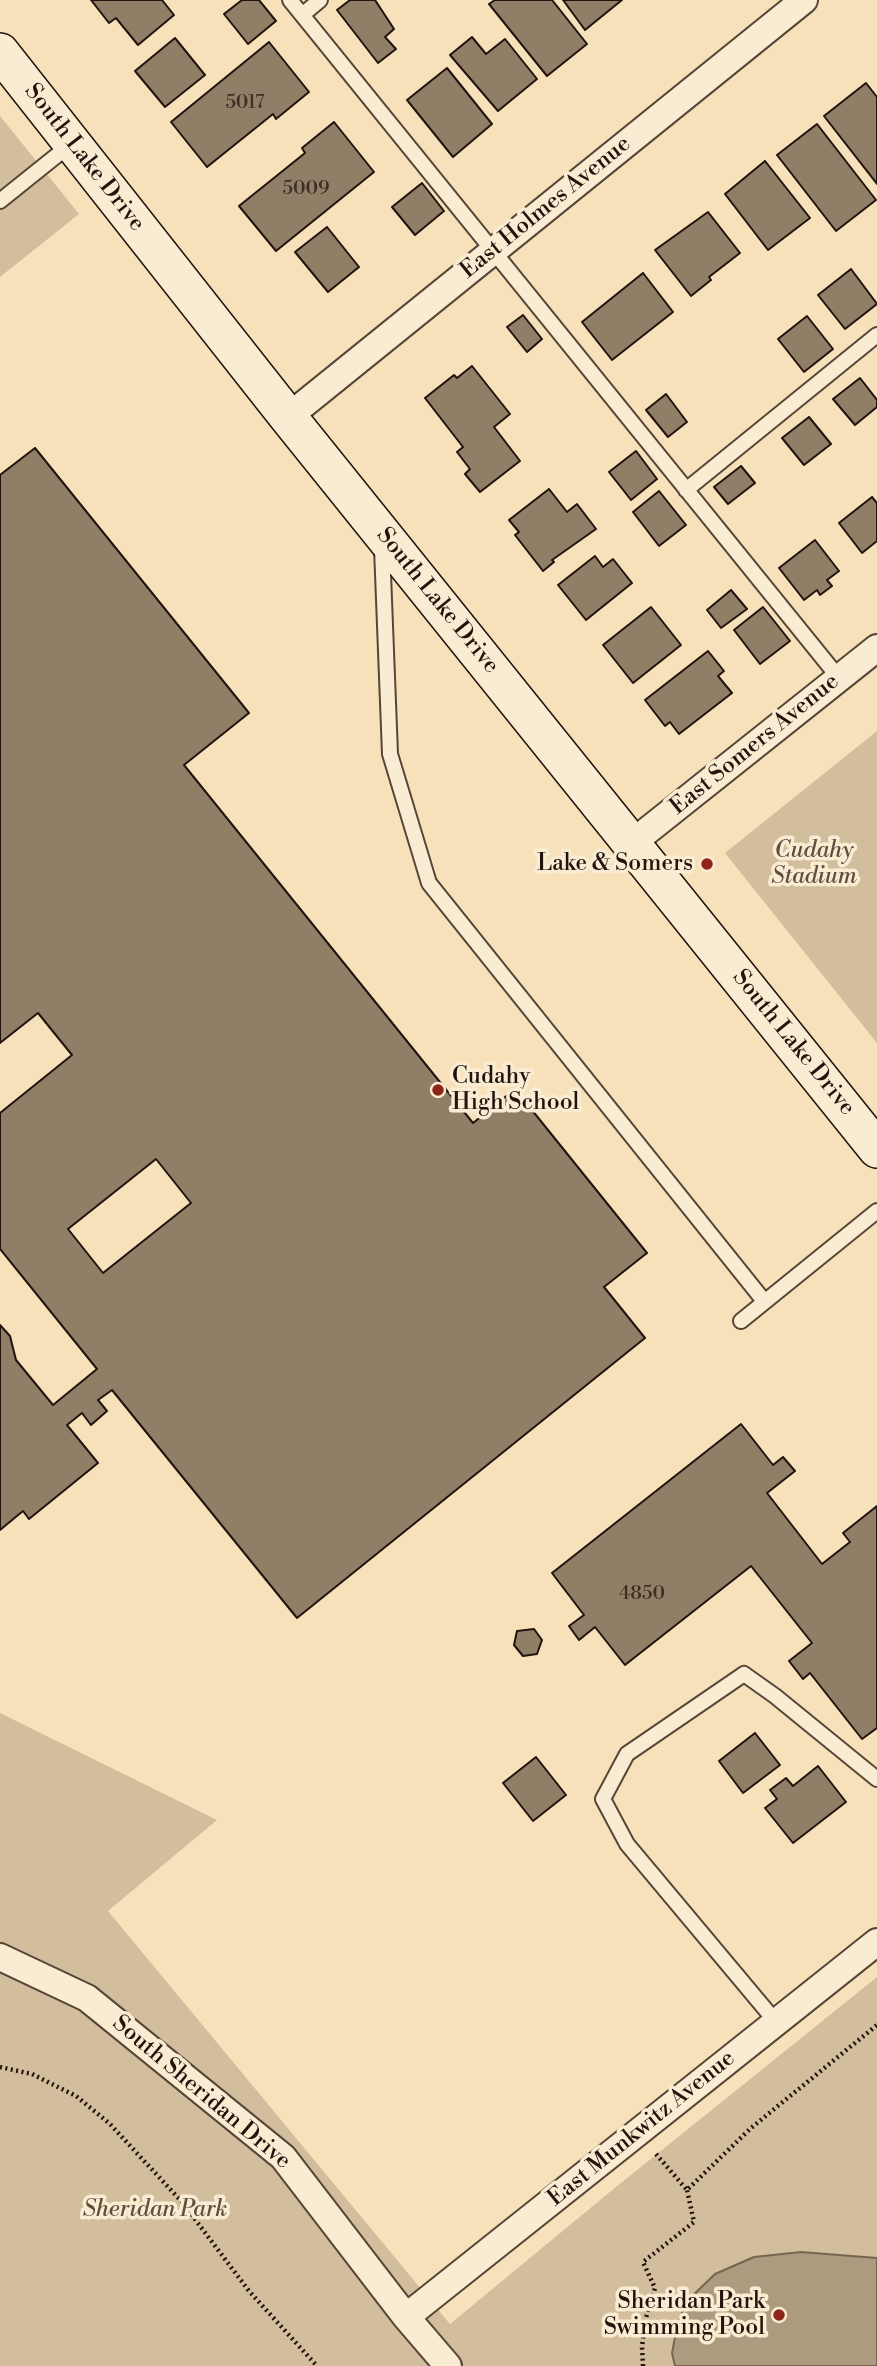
<!DOCTYPE html>
<html>
<head>
<meta charset="utf-8">
<style>
  body { margin:0 }
  canvas { display:block; background:#f6e1ba }
</style>
</head>
<body>
<canvas width="877" height="2366"></canvas>
<script>
const ctx = document.querySelector('canvas').getContext('2d');
ctx.lineJoin = 'round';
function paint(path, color) { ctx.fillStyle = color; ctx.fill(path, 'evenodd'); }
const shape = rows => new Path2D(rows.map(r => 'M' + r).join(''));
function trace(path, color, width, dash) { ctx.strokeStyle = color; ctx.lineWidth = width; ctx.lineCap = dash ? 'butt' : 'round'; ctx.setLineDash(dash || []); ctx.stroke(path); }
function drawText(font, color, halo, rows, align = 'center') {
  ctx.font = font + ' "Libre Bodoni",serif'; ctx.lineWidth = 7; ctx.setLineDash([]); ctx.textBaseline = 'middle'; ctx.strokeStyle = halo; ctx.fillStyle = color; for (const [text, x, y, turn = 0] of rows) {
    ctx.save(); ctx.translate(x, y); ctx.rotate((+turn || 0) * Math.PI / 180); ctx.textAlign = isNaN(turn) ? turn : align; if (halo) ctx.strokeText(text, 0, 0); ctx.fillText(text, 0, 0); ctx.restore();
  }
}
const green = shape([
  [0,116,79,214,0,277],
  [877,731,877,1043,725,853],
  [0,1713,217,1820,108,1911,450,2324,611,2191,877,1977,877,2366,0,2366]
]);
const water = shape([
  [801,2252,877,2258,877,2366,675,2366,672,2353,677,2327,686,2302,715,2274,754,2257,801,2252]
]);
const building = shape([
  [91,0,162,0,174,15,138,45,116,18,109,23,91,0],
  [242,0,259,0,276,21,248,44,224,14,242,0],
  [350,0,375,0,394,29,385,37,396,49,378,63,337,10,350,0],
  [495,0,552,0,587,44,547,76,489,4,495,0],
  [563,0,622,0,585,30,563,0],
  [472,37,486,54,505,39,537,79,498,111,450,55,472,37],
  [175,38,205,75,165,107,135,71,175,38],
  [269,42,309,92,276,119,273,114,207,167,171,122,269,42],
  [447,68,492,124,453,157,407,100,447,68],
  [866,83,877,97,877,184,824,116,866,83],
  [334,122,374,172,276,251,239,206,305,153,302,148,334,122],
  [817,124,876,200,836,231,777,155,817,124],
  [765,161,810,218,768,250,725,194,765,161],
  [422,183,444,211,415,235,392,207,422,183],
  [708,212,740,253,709,277,711,280,691,296,655,250,708,212],
  [327,227,359,267,328,292,295,252,327,227],
  [851,269,877,304,845,329,818,295,851,269],
  [643,273,673,312,612,360,582,322,643,273],
  [523,315,542,339,527,352,507,327,523,315],
  [807,316,833,349,804,372,778,339,807,316],
  [472,366,510,414,494,427,520,461,480,492,465,474,470,469,457,452,463,447,425,398,454,375,457,378,472,366],
  [860,378,877,400,877,407,855,425,833,399,860,378],
  [666,394,687,422,668,437,646,410,666,394],
  [809,417,831,444,804,465,782,438,809,417],
  [35,448,249,713,184,765,473,1123,515,1089,647,1253,604,1287,645,1338,297,1618,112,1390,98,1400,107,1411,91,1425,82,1413,67,1425,98,1463,29,1519,23,1511,0,1530,0,1325,10,1336,16,1360,53,1405,97,1369,0,1249,0,1113,72,1055,38,1013,0,1043,0,475,35,448],
  [156,1159,191,1203,103,1273,68,1229,156,1159],
  [636,451,657,479,631,500,609,472,636,451],
  [741,466,755,483,728,504,714,487,741,466],
  [549,489,567,512,577,504,596,529,552,560,554,562,543,571,515,535,519,532,509,520,549,489],
  [659,491,686,525,659,546,633,512,659,491],
  [872,497,877,503,877,541,862,553,839,523,872,497],
  [815,540,839,571,827,580,832,586,820,595,817,590,804,600,779,568,815,540],
  [595,556,603,567,613,559,632,583,586,620,558,585,595,556],
  [731,590,747,609,721,628,707,610,731,590],
  [651,607,681,645,633,683,603,645,651,607],
  [763,607,790,641,760,664,734,630,763,607],
  [708,651,724,671,718,676,732,693,679,734,670,722,665,726,645,700,708,651],
  [741,1424,773,1465,783,1457,795,1471,767,1493,822,1564,850,1542,843,1533,877,1506,877,1728,862,1739,810,1673,803,1679,789,1661,812,1643,751,1566,625,1665,595,1627,579,1640,569,1626,584,1615,552,1573,741,1424],
  [534,1629,542,1640,537,1654,523,1656,514,1645,517,1631,534,1629],
  [755,1733,780,1765,743,1793,719,1761,755,1733],
  [536,1757,566,1795,533,1821,503,1783,536,1757],
  [818,1766,846,1802,793,1843,765,1808,777,1799,770,1790,786,1778,793,1786,818,1766]
]);
const path = shape([
  [0,2067,32,2074,76,2096,110,2124,182,2202,249,2291,317,2366],
  [656,2154,687,2190,751,2128,877,2025],
  [643,2366,642,2347,645,2321,655,2288,643,2262,694,2222,687,2190]
]);
const service = shape([
  [290,0,839,678],
  [302,15,320,0],
  [0,201,71,144],
  [686,490,877,335],
  [382,548,390,754,429,883,764,1301],
  [741,1321,877,1211],
  [776,2022,627,1844,603,1799,627,1754,744,1674,775,1696,877,1779]
]);
const minor = shape([
  [288,417,804,0],
  [632,843,877,648],
  [0,1957,87,1998,283,2157,406,2317,448,2366],
  [406,2317,877,1942]
]);
const secondary = shape([
  [0,52,288,417,877,1149]
]);
const markers = [
  [707,864,7,"#8f2418"],
  [438,1090,7,"#8f2418"],
  [779,2315,7,"#8f2418"]
];
const numberNames = [
  ["5017",245,103],
  ["5009",306,189],
  ["4850",642,1594]
];
const streetNames = [
  ["South Lake Drive",84,158,52],
  ["East Holmes Avenue",546,208,-39],
  ["South Lake Drive",437,601,51],
  ["East Somers Avenue",755,745,-39],
  ["South Lake Drive",793,1043,51],
  ["South Sheridan Drive",201,2093,40],
  ["East Munkwitz Avenue",642,2129,-39]
];
const parkNames = [
  ["Cudahy",814,851],
  ["Stadium",814,877],
  ["Sheridan Park",155,2210]
];
const poiNames = [
  ["Lake & Somers",693,864],
  ["Cudahy",452,1077,"left"],
  ["High School",452,1103,"left"],
  ["Sheridan Park",765,2302],
  ["Swimming Pool",765,2328]
];
paint(green, '#d2be9d');
paint(water, '#ae9b7f');
trace(water, '#766551', 2);
paint(building, '#907e67');
trace(building, '#22130d', 2);
trace(service, '#574638', 18);
trace(minor, '#574638', 30);
trace(secondary, '#22130d', 40);
trace(path, '#22130d', 4.5, [2, 3.5]);
trace(service, '#f9ecd2', 14);
trace(minor, '#f9ecd2', 26);
trace(secondary, '#f9ecd2', 37);
for (const [x, y, r, color] of markers) { const dot = new Path2D(); dot.arc(x, y, r, 0, 2 * Math.PI); ctx.fillStyle = color; ctx.fill(dot); trace(dot, '#f9ecd2', 2.5); }
drawText('19px', '#3e2e24', null, numberNames);
drawText('23px', '#22130d', '#f9ecd2', streetNames);
drawText('italic 23px', '#604f3f', '#f9ecd2', parkNames);
drawText('23px', '#22130d', '#f9ecd2', poiNames, 'right');
</script>
</body>
</html>
